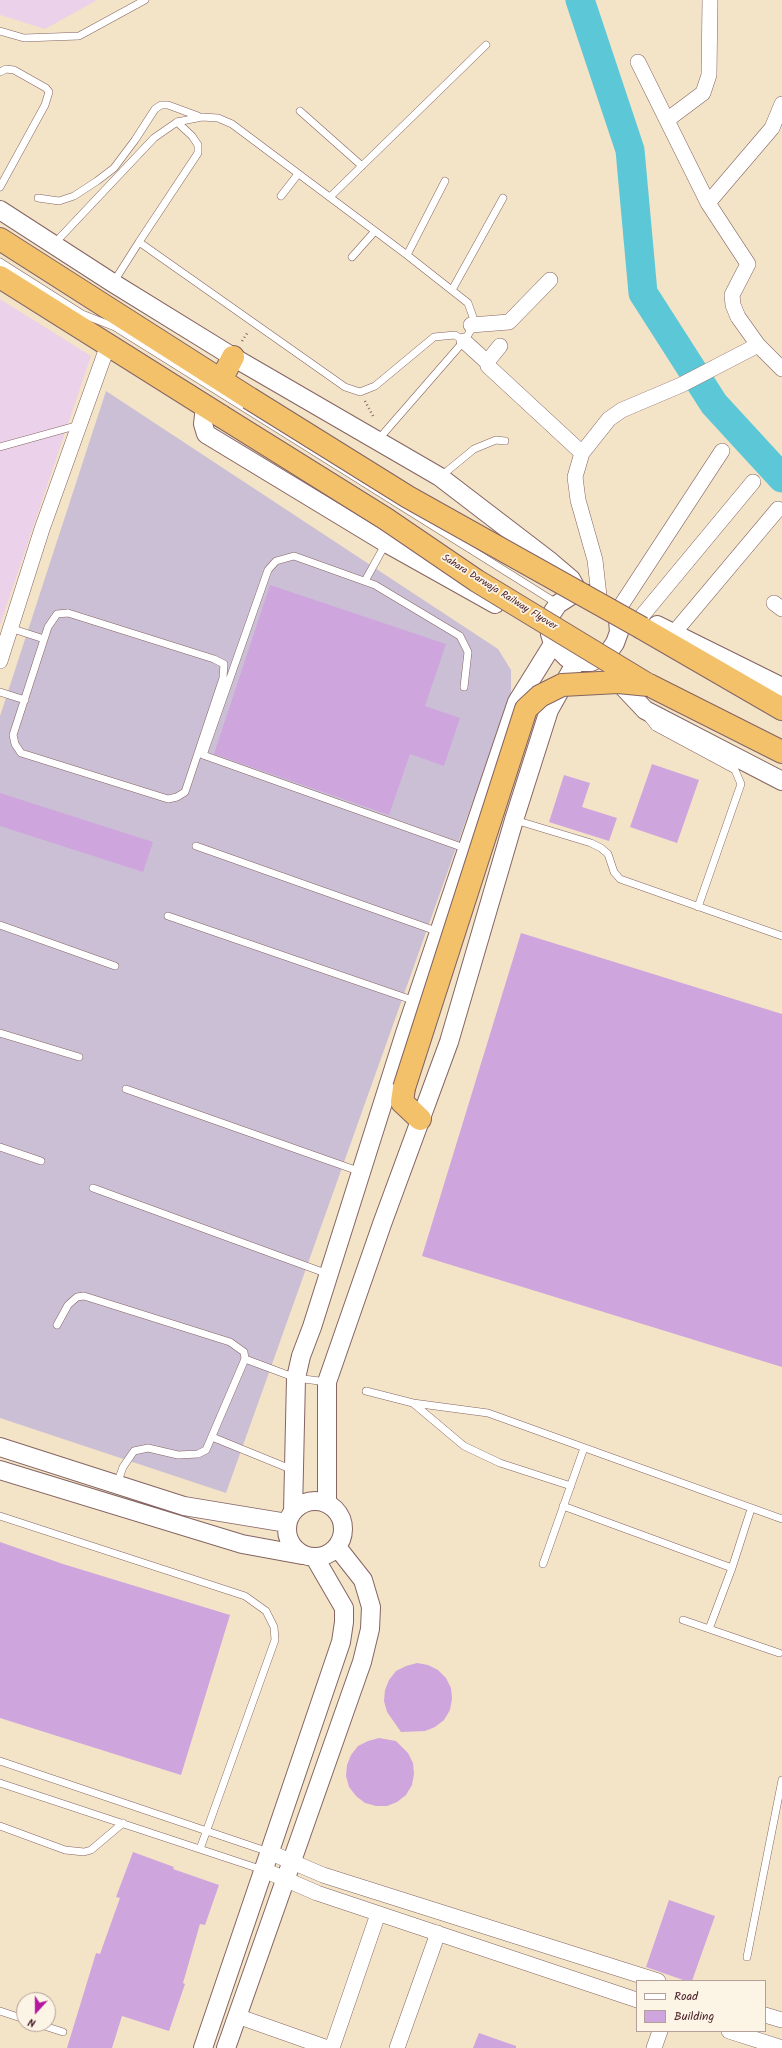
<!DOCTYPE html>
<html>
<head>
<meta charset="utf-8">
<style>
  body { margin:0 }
  #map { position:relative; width:782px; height:2048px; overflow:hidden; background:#f3e4c7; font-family:Kalam,sans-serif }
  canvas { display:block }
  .legend { position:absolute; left:636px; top:1980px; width:130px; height:52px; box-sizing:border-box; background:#fcf5e5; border:1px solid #b59f9b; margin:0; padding:5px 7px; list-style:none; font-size:12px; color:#4a1f2b }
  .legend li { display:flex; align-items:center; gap:8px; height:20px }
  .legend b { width:20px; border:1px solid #b59f9b }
  .north { position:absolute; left:16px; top:1992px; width:40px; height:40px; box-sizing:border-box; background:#fcf5e5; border:1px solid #b59f9b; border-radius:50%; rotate:201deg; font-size:11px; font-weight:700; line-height:16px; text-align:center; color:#4a1f2b }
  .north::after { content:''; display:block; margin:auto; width:14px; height:18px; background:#b5179e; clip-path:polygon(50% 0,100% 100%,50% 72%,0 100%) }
</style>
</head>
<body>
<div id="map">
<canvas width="782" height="2048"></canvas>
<ul class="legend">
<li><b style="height:5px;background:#fff"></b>Road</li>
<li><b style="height:11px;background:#cfa5de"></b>Building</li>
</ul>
<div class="north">N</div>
</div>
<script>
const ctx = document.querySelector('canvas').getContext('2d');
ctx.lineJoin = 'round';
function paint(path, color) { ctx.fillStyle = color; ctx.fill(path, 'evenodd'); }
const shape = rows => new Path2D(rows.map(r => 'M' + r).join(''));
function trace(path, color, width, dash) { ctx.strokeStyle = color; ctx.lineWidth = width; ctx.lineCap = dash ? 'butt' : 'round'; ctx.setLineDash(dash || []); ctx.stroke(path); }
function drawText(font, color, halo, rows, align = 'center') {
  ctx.font = font + ' Kalam,sans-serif'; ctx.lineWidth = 3.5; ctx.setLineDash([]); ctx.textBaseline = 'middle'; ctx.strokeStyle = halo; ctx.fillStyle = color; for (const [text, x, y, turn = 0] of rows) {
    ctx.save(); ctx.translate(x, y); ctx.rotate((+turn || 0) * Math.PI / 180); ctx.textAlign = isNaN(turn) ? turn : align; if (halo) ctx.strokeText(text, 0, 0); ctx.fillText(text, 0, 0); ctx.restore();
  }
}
const built = shape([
  [0,0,97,0,45,29,0,15],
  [0,299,91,356,0,625]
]);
const industrial = shape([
  [106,391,498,649,511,670,511,694,226,1493,0,1418,0,716]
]);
const river = shape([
  [580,0,630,150,643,293,714,404,782,478]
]);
const building = shape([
  [270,585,446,644,425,706,460,718,444,766,410,754,389,815,214,754],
  [652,764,699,780,677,843,630,827],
  [564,775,590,783,582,807,617,818,609,841,549,822],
  [0,793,153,842,143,872,0,826],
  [521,933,782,1014,782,1367,422,1256],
  [0,1542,63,1564,230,1615,181,1775,0,1718],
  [417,1663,428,1665,438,1670,446,1678,451,1688,452,1699,450,1710,444,1720,435,1727,425,1731,401,1732,387,1712,384,1701,385,1690,389,1680,396,1671,406,1666],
  [379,1738,396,1741,408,1753,413,1763,414,1774,412,1785,406,1795,397,1802,387,1806,376,1806,365,1803,356,1796,349,1787,346,1776,347,1765,351,1755,358,1746,368,1741],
  [133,1852,174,1867,173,1869,219,1885,205,1925,200,1924,183,1983,185,1984,169,2031,122,2016,112,2048,67,2048,96,1953,100,1954,120,1898,116,1897],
  [669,1900,715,1916,692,1981,686,1981,646,1967],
  [479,2033,516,2046,516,2048,473,2048]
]);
const path = shape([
  [242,341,248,332],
  [365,401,374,418]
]);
const service = shape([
  [0,31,24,38,79,36,145,0],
  [0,72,6,69,14,70,46,88,49,92,45,105,0,187],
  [300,111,362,166],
  [281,196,298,174],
  [330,197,486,45],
  [38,198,59,201,74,196,97,181,114,168,135,140,155,109,161,105,168,105,198,116],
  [139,242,198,153,198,145,192,136,177,122],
  [53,245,154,138,177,122,202,117,218,118,232,124,407,255,468,303,473,317,471,330,464,341,377,441],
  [407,255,445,181],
  [352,257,375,231],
  [0,262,82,314,115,327,558,604],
  [113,283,139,242,345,387,360,392,375,386,434,337,455,335,464,341],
  [452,290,503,198],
  [0,447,79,425],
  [440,477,474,449,496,440,505,441],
  [365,581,386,543],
  [68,613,214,659,224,664,223,678,185,792,177,797,168,799,21,753,15,744,13,735,48,627,57,614,68,613],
  [10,628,44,639],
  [464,687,468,652,460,636,375,585,294,556,276,561,268,570,203,755,467,849],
  [0,692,25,700],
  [648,718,655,727,735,770,741,784,698,907],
  [515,820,591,843,601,848,608,854,614,872,620,879,782,936],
  [196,846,439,932],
  [168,916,415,1001],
  [0,925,115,966],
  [0,1033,79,1057],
  [126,1089,361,1172],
  [0,1147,41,1161],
  [93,1188,328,1274],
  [57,1325,68,1305,77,1297,84,1296,230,1342,244,1352,245,1359,206,1450,198,1454,178,1455,148,1448,134,1451,123,1467,117,1484],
  [245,1359,296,1378,327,1382],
  [366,1391,413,1403,488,1413,782,1519],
  [414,1404,464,1446,500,1463,571,1486],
  [212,1437,293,1470],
  [563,1506,732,1568],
  [0,1516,245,1596,266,1611,274,1627,275,1640,200,1849],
  [543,1564,584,1448],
  [683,1620,779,1653],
  [709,1629,732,1568,751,1509],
  [0,1761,269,1852],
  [0,1783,263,1870],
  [0,1826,65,1850,84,1852,91,1850,123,1823],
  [747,1957,782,1780],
  [0,2011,24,2019],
  [38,2024,63,2032]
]);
const minor = shape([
  [638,62,708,203,748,264,732,295,733,305,738,317,758,345,782,369],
  [667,120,703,93,709,75,710,0],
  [708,203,772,128,782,104],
  [471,325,509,322,550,280],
  [464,341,487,362,488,366,582,453],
  [487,362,500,346],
  [599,596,595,560,578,500,575,477,582,453,609,419,622,410,681,385,758,345],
  [774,603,782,609],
  [618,610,722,451],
  [641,617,753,482],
  [673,634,778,509],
  [0,661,42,529,108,345],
  [269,1852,323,1875,658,1981],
  [264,1870,317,1893,637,2000],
  [765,2015,782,2020],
  [237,2016,328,2048],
  [729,2031,782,2048],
  [332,2048,378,1914],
  [397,2048,438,1933],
  [654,2048,660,2031]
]);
const tertiary = shape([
  [0,210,113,283,233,357,440,477,551,562,571,579,576,588],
  [205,406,203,424,206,434,386,543,495,604],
  [590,594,572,595,558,604,552,613,549,624,550,634,553,644,567,658,576,662,591,662,608,653,615,643,619,632,618,620,613,609],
  [657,625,782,687],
  [613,676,645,710,782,781],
  [0,1447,184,1506,287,1523],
  [0,1470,242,1544,302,1555],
  '287 1529a28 28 0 1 1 56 0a28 28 0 1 1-56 0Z',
  [327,1504,327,1382,382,1224,449,1042,514,820,549,710,576,662],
  [293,1512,296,1378,301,1356,312,1327,405,1033,517,702,553,644],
  [203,2048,341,1642,344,1622,344,1608,315,1558],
  [226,2048,362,1662,370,1629,371,1607,363,1580,337,1547]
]);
const trunk = shape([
  [0,239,249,398],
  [0,277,221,416],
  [221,380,233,357],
  [642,628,782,709],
  [649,685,782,752],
  [404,1088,402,1102,420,1119]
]);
const trunkBridge = shape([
  [249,398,408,497,642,628],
  [221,416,386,519,477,581,645,683],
  [404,1088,526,709,540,696,562,685,618,682,649,685]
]);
const streetNames = [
  ["Sahara Darwaja Railway Flyover",499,593,32]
];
paint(built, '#ecd1ea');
paint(industrial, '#cbbfd5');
trace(river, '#5cc7d6', 29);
paint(building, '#cfa5de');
trace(service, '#856462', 8);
trace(minor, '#856462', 16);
trace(tertiary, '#856462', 20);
trace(trunk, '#856462', 24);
trace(path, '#856462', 2.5, [1, 3]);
trace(service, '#fff', 7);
trace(minor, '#fff', 15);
trace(tertiary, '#fff', 18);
trace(trunk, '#f4c16b', 22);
trace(trunkBridge, '#856462', 24, []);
trace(trunkBridge, '#f4c16b', 22);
drawText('10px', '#4a1f2b', '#fcf5e5', streetNames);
</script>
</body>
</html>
